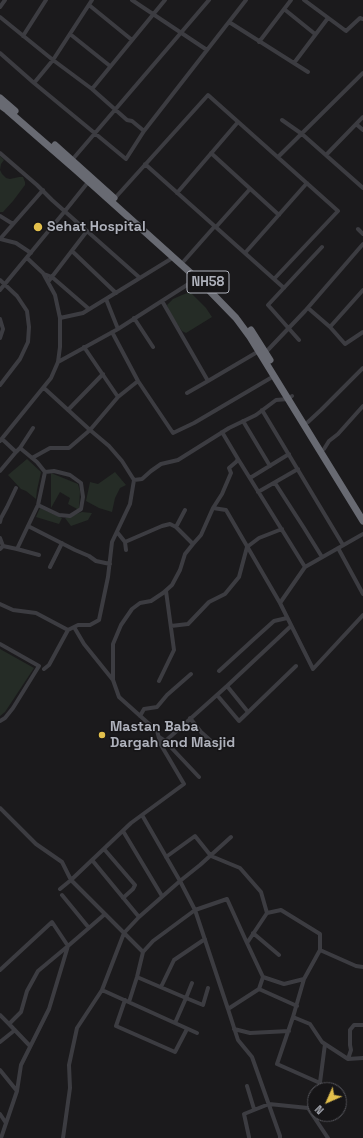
<!DOCTYPE html>
<html>
<head>
<meta charset="utf-8">
<style>
  body { margin:0 }
  #map { position:relative; width:363px; height:1138px; overflow:hidden; background:#1b1a1c; font-family:"Space Grotesk",sans-serif }
  canvas { display:block }
  .north { position:absolute; left:307px; top:1082px; width:40px; height:40px; box-sizing:border-box; background:#161517; border:1px solid #535359; border-radius:50%; rotate:225deg; font-size:11px; font-weight:700; line-height:16px; text-align:center; color:#aeb1bb }
  .north::after { content:''; display:block; margin:auto; width:14px; height:18px; background:#e3c04c; clip-path:polygon(50% 0,100% 100%,50% 72%,0 100%) }
</style>
</head>
<body>
<div id="map">
<canvas width="363" height="1138"></canvas>
<div class="north">N</div>
</div>
<script>
const ctx = document.querySelector('canvas').getContext('2d');
ctx.lineJoin = 'round';
function paint(path, color) { ctx.fillStyle = color; ctx.fill(path, 'evenodd'); }
const shape = rows => new Path2D(rows.map(r => 'M' + r).join(''));
function trace(path, color, width, dash) { ctx.strokeStyle = color; ctx.lineWidth = width; ctx.lineCap = dash ? 'butt' : 'round'; ctx.setLineDash(dash || []); ctx.stroke(path); }
function drawText(font, color, halo, rows, align = 'center') {
  ctx.font = font + ' "Space Grotesk",sans-serif'; ctx.lineWidth = 3; ctx.setLineDash([]); ctx.textBaseline = 'middle'; ctx.strokeStyle = halo; ctx.fillStyle = color; for (const [text, x, y, turn = 0] of rows) {
    ctx.save(); ctx.translate(x, y); ctx.rotate((+turn || 0) * Math.PI / 180); ctx.textAlign = isNaN(turn) ? turn : align; if (halo) ctx.strokeText(text, 0, 0); ctx.fillText(text, 0, 0); ctx.restore();
  }
}
const green = shape([
  [0,156,4,160,1,164,0,170,2,174,6,178,10,179,19,177,23,177,25,182,25,185,13,201,3,212,0,212],
  [190,292,206,308,212,317,186,333,182,331,169,312,167,305,173,299,182,295],
  [27,459,41,472,37,490,36,499,26,491,21,489,8,475],
  [115,472,126,485,120,488,115,498,112,512,99,508,86,501,90,482,98,484],
  [51,473,78,484,80,491,79,510,68,504,70,498,60,492,51,508],
  [40,508,62,518,59,524,36,517],
  [82,512,92,513,88,520,71,526,65,518],
  [0,649,34,668,5,712,0,716]
]);
const street = shape([
  [132,0,207,50],
  [304,0,346,31,360,18,363,19],
  [89,5,132,40],
  [0,7,5,0],
  [284,9,315,34],
  [0,17,53,60,92,89,127,120,132,121,144,131],
  [229,22,308,72],
  [70,34,110,66],
  [23,36,46,0],
  [259,42,291,0],
  [0,53,34,83,126,159,144,131,246,0],
  [294,63,328,18],
  [34,83,53,60,92,0],
  [92,89,165,0],
  [282,120,302,134,363,188],
  [356,124,363,130],
  [0,153,37,185,52,200,140,278],
  [211,153,279,215],
  [326,155,363,117],
  [278,157,363,73],
  [72,160,209,0],
  [145,164,284,288],
  [177,193,238,122],
  [115,198,208,95,338,211,274,279],
  [0,216,13,224],
  [216,227,250,189],
  [358,229,363,234],
  [0,239,43,190],
  [0,239,16,243,31,253],
  [72,251,116,293],
  [245,253,307,183],
  [184,261,215,226],
  [44,274,52,277,89,309],
  [0,280,17,296,27,311,29,327,28,342,20,359,0,385],
  [48,282,87,231],
  [0,290,65,211,89,181],
  [106,299,118,329],
  [162,301,208,381,187,393],
  [308,308,330,327,363,290],
  [60,318,83,313,174,257],
  [134,318,153,347],
  [0,319,3,329,0,338],
  [330,327,345,344,363,332],
  [112,332,138,381,118,397],
  [299,340,268,305,322,247],
  [265,353,305,311,363,244],
  [58,362,118,329,201,276],
  [138,381,173,433,194,423,274,376],
  [208,381,259,351],
  [68,410,103,374],
  [262,410,343,545],
  [243,421,270,466],
  [308,422,321,410,363,368],
  [0,441,51,378,58,362,60,347,60,318,55,295,43,273,27,258],
  [20,448,33,428],
  [324,449,329,441,338,434,363,406],
  [32,458,50,448,69,448,90,430,118,397,84,347],
  [238,459,305,567],
  [0,471,16,452],
  [250,478,289,454],
  [134,480,142,479,151,471,161,464,178,460,229,428,256,415,276,400,288,399,292,396],
  [275,483,304,528,322,557],
  [258,492,298,469],
  [38,505,59,515,70,516,81,509,83,497,81,483,70,475,54,471,45,472],
  [213,508,226,510,280,603,305,567,363,534],
  [0,522,1,518,7,507,16,488],
  [28,526,75,550,89,556,96,561,110,564],
  [176,527,185,510],
  [117,532,125,542,126,550],
  [0,538,3,546],
  [125,542,162,526,170,524,176,527,193,544,201,535,213,508,222,494,231,473,229,468,236,462,238,459,222,432],
  [338,548,363,594],
  [0,549,3,546,17,549,38,505,45,472,37,462,20,448,16,452,2,439],
  [17,549,39,555],
  [50,567,62,543],
  [280,603,313,669,363,615],
  [0,604,13,610,36,613,68,630,78,625,90,625,99,620,108,577,112,542,130,504,134,480,122,461,109,446,90,430,44,388],
  [171,626,188,624,209,602,225,594,239,577,247,547,259,538,282,529],
  [74,627,84,644,113,680],
  [0,644,39,666,13,708,5,718,0,721],
  [44,669,49,665,68,630],
  [219,671,242,650,254,639,274,621,287,618],
  [159,681,174,650,166,591],
  [227,686,248,712],
  [217,695,239,721,296,666],
  [140,716,144,709,157,707,167,695,191,674],
  [190,718,201,732,220,749],
  [159,737,165,741,199,777],
  [161,745,227,686,291,626],
  [0,808,36,844,62,862,71,880,60,889],
  [142,815,180,881,200,865,231,837],
  [123,831,162,896],
  [104,849,135,885,133,889,123,898],
  [166,857,195,836,211,856,240,868,261,892,267,913],
  [92,860,139,917],
  [62,895,89,928],
  [105,914,143,952,153,941,195,910,180,881,139,917,124,933,102,990,197,1033],
  [253,933,279,955],
  [247,943,227,899,195,910,228,1009,259,989,263,977,284,984,304,979,320,950,356,966,363,967],
  [0,970,52,922,68,946,38,971,27,991,21,1012,9,1024,30,1046],
  [137,977,186,998,175,1023],
  [263,977,247,943,267,913,281,910,320,934,320,950],
  [192,983,186,998,203,1005,208,988],
  [161,987,174,960,205,939],
  [259,989,297,1006],
  [125,1000,116,1026,175,1052,187,1029],
  [129,1002,137,977,143,952],
  [228,1009,238,1040,252,1057,280,1136,280,1138],
  [0,1015,9,1024],
  [293,1017,304,979],
  [234,1029,250,1033,289,1031],
  [0,1042,15,1030],
  [348,1059,351,1050,350,1045,350,1030,354,1025,363,1025],
  [0,1070,17,1091],
  [320,1083,277,1064,293,1017,310,1024,322,1042,325,1044],
  [247,1086,254,1109],
  [319,1090,325,1044,348,1059,363,1058],
  [308,1108,328,1138],
  [0,1114,6,1123],
  [249,1137,244,1114,269,1104,308,1108,315,1098],
  [1,1138,17,1091,21,1065,49,1009,68,946,105,914,71,880,131,823,184,784,161,745,157,731,119,697,113,680,113,644,121,625,132,609,140,603,151,601,163,593,172,585,180,570,185,554,193,544],
  [63,1138,70,1088,69,1065,77,1028,102,990]
]);
const highway = shape([
  [0,98,15,111],
  [0,105,7,110,76,170,203,284,236,318,250,337,363,521],
  [55,145,114,198],
  [251,330,270,360]
]);
const markers = [
  [38,227,5,"#e3c04c"],
  [102,735,4,"#e3c04c"]
];
const shields = [
  [208,282,42]
];
const shieldNames = [
  ["NH58",208,282]
];
const poiNames = [
  ["Sehat Hospital",47,227],
  ["Mastan Baba",110,727],
  ["Dargah and Masjid",110,743]
];
paint(green, '#252c26');
trace(street, '#3c3c41', 4);
trace(highway, '#686a72', 7);
for (const [x, y, r, color] of markers) { const dot = new Path2D(); dot.arc(x, y, r, 0, 2 * Math.PI); ctx.fillStyle = color; ctx.fill(dot); trace(dot, '#161517', 1.5); }
for (const [x, y, w] of shields) { const box = new Path2D(); box.roundRect(x - w / 2, y - 11, w, 22, 3); ctx.fillStyle = '#161517'; ctx.fill(box); trace(box, '#aeb1bb', 1); }
drawText('bold 13px', '#aeb1bb', null, shieldNames);
drawText('bold 14px', '#aeb1bb', '#161517', poiNames, 'left');
</script>
</body>
</html>
